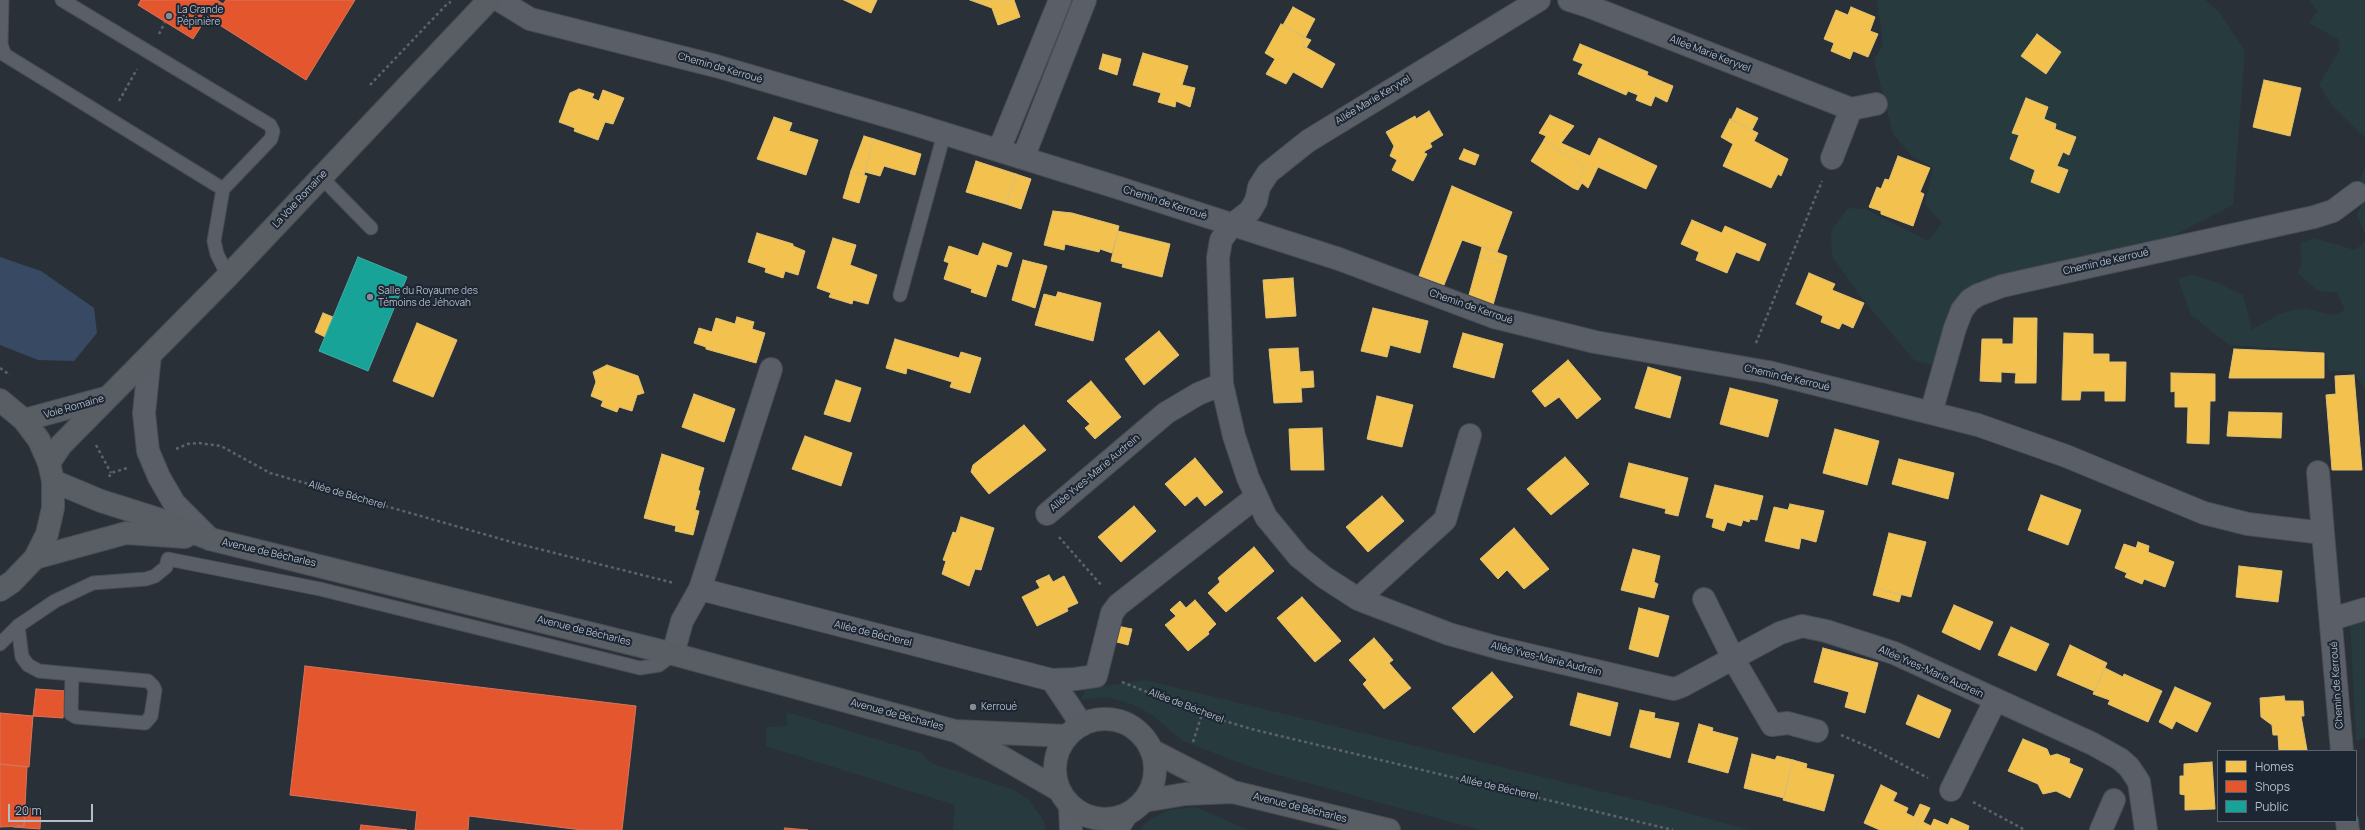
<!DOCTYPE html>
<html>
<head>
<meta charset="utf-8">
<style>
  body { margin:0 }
  #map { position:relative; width:2365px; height:830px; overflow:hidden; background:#2a3038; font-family:Manrope,sans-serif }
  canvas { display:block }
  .legend { position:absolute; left:2217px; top:750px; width:140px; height:72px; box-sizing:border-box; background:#1d2633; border:1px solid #59626f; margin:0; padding:5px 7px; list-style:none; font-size:12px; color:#b4bcc9 }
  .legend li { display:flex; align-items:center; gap:8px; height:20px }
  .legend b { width:20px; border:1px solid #59626f }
  .scale { position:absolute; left:8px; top:804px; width:85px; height:18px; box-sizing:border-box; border:2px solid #b4bcc9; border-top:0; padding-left:5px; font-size:12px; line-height:14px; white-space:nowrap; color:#b4bcc9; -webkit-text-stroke:3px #1d2633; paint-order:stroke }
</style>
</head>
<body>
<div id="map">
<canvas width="2365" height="830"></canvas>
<ul class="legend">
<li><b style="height:11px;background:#f2c14e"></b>Homes</li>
<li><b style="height:11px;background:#e4572e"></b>Shops</li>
<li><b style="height:11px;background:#17a398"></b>Public</li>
</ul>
<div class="scale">20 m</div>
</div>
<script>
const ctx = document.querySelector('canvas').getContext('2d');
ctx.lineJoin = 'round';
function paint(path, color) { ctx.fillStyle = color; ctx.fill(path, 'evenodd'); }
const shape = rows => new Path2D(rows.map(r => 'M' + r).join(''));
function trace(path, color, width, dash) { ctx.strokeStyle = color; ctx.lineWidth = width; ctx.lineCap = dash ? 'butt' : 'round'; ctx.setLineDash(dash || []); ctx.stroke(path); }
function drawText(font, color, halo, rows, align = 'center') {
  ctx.font = font + ' Manrope,sans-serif'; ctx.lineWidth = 4; ctx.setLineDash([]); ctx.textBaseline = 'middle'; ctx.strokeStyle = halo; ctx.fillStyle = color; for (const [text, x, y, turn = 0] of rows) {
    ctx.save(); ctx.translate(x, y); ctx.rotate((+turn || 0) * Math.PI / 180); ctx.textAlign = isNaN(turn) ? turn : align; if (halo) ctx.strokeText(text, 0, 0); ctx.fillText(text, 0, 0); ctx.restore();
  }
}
const green = shape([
  [1877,0,2205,0,2220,13,2245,51,2233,205,2155,245,1996,283,1980,280,1956,304,1933,365,1914,360,1860,296,1832,256,1831,231,1848,208,1865,209,1928,241,1942,223,1925,204,1933,168,1912,156,1893,134,1874,60,1883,44],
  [2309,0,2365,0,2365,138,2331,104,2319,85,2340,49,2338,39,2309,23,2317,11],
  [2365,166,2365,235,2357,215,2361,206,2358,184],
  [2314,238,2355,250,2365,241,2365,389,2352,371,2329,371,2325,352,2229,345,2191,315,2178,279,2192,274,2220,284,2243,295,2252,330,2279,314,2302,308,2334,315,2345,310,2337,293,2318,291,2298,273,2302,263,2300,244],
  [2365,620,2365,738,2356,741,2350,623],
  [1145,680,1662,806,1750,830,1480,830,1253,768,1183,741,1151,714,1133,705,1108,697,1081,700,1085,689],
  [787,712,922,753,931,763,1014,790,1029,800,1044,821,1046,830,953,830,955,805,766,746,766,727,787,726],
  [1196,807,1248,830,1139,830,1151,819,1169,810]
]);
const water = shape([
  [0,257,41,271,94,308,97,333,74,361,38,360,0,345]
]);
const homes = shape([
  [844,0,877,0,871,13,844,0],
  [970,0,1014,0,1020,17,998,25,992,8,970,0],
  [1293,7,1315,19,1305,38,1283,25,1293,7],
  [1851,7,1875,17,1870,31,1878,34,1868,57,1853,51,1850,59,1831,51,1834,43,1824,39,1836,10,1848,15,1851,7],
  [1281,24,1306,38,1302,45,1335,64,1322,88,1293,72,1286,84,1266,74,1275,59,1265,53,1281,24],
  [2037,34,2061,52,2046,74,2021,56,2037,34],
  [1306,38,1311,40,1306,48,1302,45,1306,38],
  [1580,44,1648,72,1647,75,1661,81,1651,106,1636,100,1638,95,1628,91,1626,95,1578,74,1583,64,1573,60,1580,44],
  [1143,53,1188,66,1182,85,1195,88,1190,107,1176,101,1175,107,1158,102,1161,93,1133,85,1143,53],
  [1103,54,1121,59,1117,75,1099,69,1103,54],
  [2264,80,2301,88,2290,136,2253,127,2264,80],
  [1661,81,1673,86,1667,102,1655,96,1661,81],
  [579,89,594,94,592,98,599,101,603,90,624,98,613,124,605,122,598,140,574,131,575,128,559,122,570,93,579,89],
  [2026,98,2048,107,2044,119,2056,124,2055,129,2076,137,2069,155,2063,152,2057,166,2068,170,2059,193,2031,182,2035,170,2010,159,2019,135,2012,133,2026,98],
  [1737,108,1758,118,1752,130,1731,120,1737,108],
  [1429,111,1443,135,1430,143,1432,147,1425,151,1424,153,1427,154,1413,181,1392,170,1397,160,1390,156,1394,146,1386,132,1415,116,1416,119,1429,111],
  [1550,115,1574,126,1561,143,1590,156,1599,138,1657,166,1646,189,1598,167,1588,188,1582,183,1578,190,1573,188,1586,168,1544,140,1546,136,1539,133,1550,115],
  [774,117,792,123,789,131,818,140,806,175,757,159,774,117],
  [1730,119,1758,133,1754,141,1788,159,1781,176,1778,174,1771,188,1723,166,1733,144,1721,137,1730,119],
  [864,136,874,139,864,175,851,171,864,136],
  [874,139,921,154,915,175,884,166,880,176,865,172,874,139],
  [1544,140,1586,168,1573,188,1531,161,1544,140],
  [1464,149,1479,155,1475,165,1459,159,1464,149],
  [1898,156,1930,168,1920,192,1924,194,1913,226,1881,214,1881,211,1869,207,1877,187,1881,189,1885,179,1889,180,1898,156],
  [976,161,1016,174,1006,204,966,192,976,161],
  [851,171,867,176,859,203,843,198,851,171],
  [1016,174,1031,179,1021,209,1006,204,1016,174],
  [1452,186,1512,212,1497,252,1462,240,1444,285,1419,276,1452,186],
  [1053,211,1072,213,1119,226,1112,253,1100,249,1099,252,1065,244,1064,250,1044,245,1053,211],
  [1692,220,1722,233,1725,226,1766,244,1759,261,1736,252,1727,273,1696,260,1699,252,1681,244,1692,220],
  [1118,231,1170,244,1162,277,1122,267,1123,264,1111,261,1118,231],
  [757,233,793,244,793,246,805,251,798,275,785,271,783,278,765,272,766,268,748,262,757,233],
  [833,238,856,245,850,265,877,275,868,304,853,300,852,304,829,297,831,293,817,288,833,238],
  [983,243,1012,253,1007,267,997,264,986,297,971,292,972,289,944,279,949,263,944,261,949,246,978,256,983,243],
  [1482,247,1507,256,1505,263,1480,255,1482,247],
  [1480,255,1505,263,1493,305,1469,295,1480,255],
  [1023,260,1047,266,1035,308,1012,300,1023,260],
  [1809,273,1835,284,1832,290,1864,303,1853,328,1842,323,1839,329,1821,322,1823,316,1796,304,1809,273],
  [1293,278,1296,316,1266,318,1263,280,1293,278],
  [1058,292,1101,303,1093,341,1035,325,1044,294,1056,297,1058,292],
  [1373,308,1428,321,1420,353,1390,345,1387,357,1361,351,1373,308],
  [323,313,333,317,325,337,315,332,323,313],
  [737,317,754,322,752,329,765,333,756,363,706,349,706,347,694,343,699,328,712,332,716,318,735,324,737,317],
  [2014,318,2037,318,2036,383,2015,383,2016,373,2001,372,2001,382,1980,381,1982,339,2002,339,2002,344,2013,344,2014,318],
  [417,323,457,340,433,397,393,381,417,323],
  [1159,331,1179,355,1144,385,1125,359,1159,331],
  [1463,333,1503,344,1494,378,1453,367,1463,333],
  [2064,333,2093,334,2093,354,2109,354,2109,362,2126,362,2125,401,2105,401,2105,391,2081,391,2080,400,2062,400,2064,333],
  [895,339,959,358,961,352,981,358,970,393,950,387,952,382,907,368,906,374,886,368,895,339],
  [1298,348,1300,372,1313,371,1314,387,1301,388,1302,402,1274,403,1269,349,1298,348],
  [2234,349,2324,353,2324,378,2229,378,2234,349],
  [1568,360,1601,399,1577,419,1559,397,1545,407,1532,391,1568,360],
  [607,365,638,376,644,393,637,395,632,411,619,407,617,412,601,406,603,401,591,396,596,382,593,372,607,365],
  [1648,367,1681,377,1670,418,1635,408,1648,367],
  [2171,373,2215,374,2215,401,2210,401,2209,444,2187,443,2188,407,2175,407,2175,391,2171,392,2171,373],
  [2354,375,2362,470,2332,470,2326,395,2336,394,2335,376,2354,375],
  [836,380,861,388,850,422,824,414,836,380],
  [1091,381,1121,417,1095,439,1085,428,1090,424,1067,401,1091,381],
  [1730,388,1778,400,1768,437,1720,424,1730,388],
  [694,394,735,409,724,442,682,427,694,394],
  [1377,396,1413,405,1402,447,1367,439,1377,396],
  [2229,412,2282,413,2281,438,2227,436,2229,412],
  [1024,425,1046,450,989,494,971,472,973,465,1024,425],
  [1322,428,1324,470,1291,470,1289,429,1322,428],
  [1835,429,1879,441,1867,485,1823,473,1835,429],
  [805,436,852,453,841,486,792,469,805,436],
  [662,454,704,468,698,490,700,491,695,510,699,511,693,535,675,531,676,526,644,518,662,454],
  [1565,457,1589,484,1551,515,1527,489,1565,457],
  [1195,458,1223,492,1205,506,1197,496,1185,506,1165,484,1195,458],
  [1899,459,1954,473,1948,499,1892,484,1899,459],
  [1629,463,1688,478,1678,516,1665,513,1666,509,1620,497,1629,463],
  [1715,485,1763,496,1757,520,1750,519,1749,522,1743,520,1741,526,1727,522,1724,531,1712,527,1714,519,1706,517,1715,485],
  [2041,495,2081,510,2068,545,2028,530,2041,495],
  [1382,496,1404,521,1368,552,1346,527,1382,496],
  [1790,504,1824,511,1816,542,1801,538,1799,549,1765,541,1774,507,1788,510,1790,504],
  [1134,506,1156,531,1121,562,1098,537,1134,506],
  [961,517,994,528,981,570,975,569,969,586,942,574,946,561,943,560,953,532,956,533,961,517],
  [1514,528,1549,569,1524,589,1507,570,1498,579,1480,559,1514,528],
  [1889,533,1926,542,1911,597,1875,588,1889,533],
  [2138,542,2149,546,2148,552,2174,562,2165,587,2144,579,2142,584,2125,577,2127,573,2115,568,2124,544,2136,548,2138,542],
  [1254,547,1274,571,1226,612,1208,593,1220,582,1218,578,1254,547],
  [1633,549,1660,556,1654,582,1658,584,1654,598,1621,590,1633,549],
  [2239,566,2282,571,2278,602,2236,597,2239,566],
  [1049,575,1053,582,1064,576,1078,603,1067,608,1068,611,1037,626,1022,597,1040,588,1036,581,1049,575],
  [1875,588,1901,595,1899,602,1873,595,1875,588],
  [1302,597,1341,641,1315,662,1277,618,1302,597],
  [1195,600,1216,624,1208,632,1209,634,1188,651,1165,625,1176,616,1170,610,1180,601,1186,608,1195,600],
  [1954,605,1993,622,1980,650,1942,632,1954,605],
  [1639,608,1669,616,1658,657,1629,649,1639,608],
  [1117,626,1132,629,1128,645,1113,641,1117,626],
  [2011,627,2049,644,2036,671,1998,655,2011,627],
  [1374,638,1393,660,1389,663,1411,688,1384,709,1363,684,1367,680,1349,660,1374,638],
  [2070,645,2107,663,2094,691,2057,675,2070,645],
  [1823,648,1878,663,1865,713,1845,707,1849,692,1814,682,1823,648],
  [2105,668,2123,677,2124,674,2162,691,2148,722,2108,704,2110,700,2093,694,2105,668],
  [1492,672,1513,697,1474,733,1452,708,1492,672],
  [2175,687,2211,703,2197,732,2176,721,2172,729,2159,722,2175,687],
  [1578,693,1618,703,1610,736,1570,725,1578,693],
  [1918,695,1951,710,1939,738,1906,724,1918,695],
  [2284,696,2285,701,2303,701,2304,716,2301,716,2307,750,2279,751,2278,735,2273,735,2272,725,2261,717,2260,698,2284,696],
  [1640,710,1655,713,1654,718,1679,723,1670,758,1630,747,1640,710],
  [1699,724,1713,728,1712,731,1738,738,1728,773,1688,762,1699,724],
  [2023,739,2047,749,2050,756,2057,754,2070,759,2069,763,2083,769,2070,798,2056,791,2043,794,2038,784,2008,771,2023,739],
  [1752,754,1775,760,1777,756,1793,760,1784,798,1744,788,1752,754],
  [1793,760,1807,764,1806,768,1834,775,1824,811,1783,800,1793,760],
  [2212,762,2215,809,2185,810,2185,795,2180,794,2180,776,2184,776,2184,764,2212,762],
  [1881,785,1897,793,1893,801,1908,808,1906,813,1914,817,1920,804,1925,806,1914,830,1880,830,1864,823,1881,785],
  [1925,806,1930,808,1923,822,1931,826,1934,819,1948,825,1951,818,1969,826,1968,830,1914,830,1925,806]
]);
const shops = shape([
  [141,0,217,0,223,4,226,0,355,0,306,80,207,17,193,39,138,5,141,0],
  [305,666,636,706,622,830,582,830,469,816,468,830,415,830,417,811,290,795,305,666],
  [36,689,66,691,63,718,33,716,36,689],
  [0,713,33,716,29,767,0,764,0,713],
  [0,764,27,767,24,826,0,827,0,764],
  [26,808,41,809,40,829,13,827,13,825,24,826,26,808],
  [361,825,407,830,360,830,361,825],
  [785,828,808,830,784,830,785,828]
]);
const public = shape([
  [358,257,407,277,368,371,319,351,358,257]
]);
const path = shape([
  [159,34,165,22],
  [370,85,448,3,451,2],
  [119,101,137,69],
  [1756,343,1822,181],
  [0,368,10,375],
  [96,445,111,473],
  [176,449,187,444,198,443,221,446,270,473,515,543,674,583],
  [109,477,111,473,127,468],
  [1059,537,1102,586],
  [1122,682,1202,714,1251,729,1673,830],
  [1841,735,1869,747,1928,778],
  [1193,742,1202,714],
  [1973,802,2025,830]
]);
const lane = shape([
  [2,0,1,45,5,55,223,189,271,139,273,131,270,125,62,0],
  [321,177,371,228],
  [223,189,214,241,217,254,228,276],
  [900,295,944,134],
  [18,626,22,657,28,665,39,671,148,681,153,686,155,690,151,716,145,723,76,717,71,714,72,674],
  [0,644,18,626,55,601,93,583,146,579,155,576,166,567,168,559,320,589,640,668,659,665,673,654]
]);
const street = shape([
  [499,0,530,19,716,66,904,121,1119,188,1339,259,1494,317,1595,342,1768,372,1931,413,1978,425,2066,456,2204,513,2248,524,2323,533,2342,751],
  [1539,0,1308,141,1268,173,1259,187,1256,201,1250,211,1232,225,1221,240,1218,258,1222,384,1234,436,1248,478,1266,517,1299,557,1324,577,1358,599,1449,634,1499,648,1665,687,1674,689,1682,686,1780,633,1802,626,1826,631,1894,653,2093,744,2120,759,2129,767,2139,782,2146,830],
  [1569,0,1588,6,1851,109,1876,104],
  [999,150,1060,0],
  [1023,158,1085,0],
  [1832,158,1851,109],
  [150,355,144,413,148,451,159,477,174,503,210,539],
  [1931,413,1955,328,1962,310,1970,300,1978,295,2002,286,2033,279,2314,217,2333,211,2357,193],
  [2318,472,2323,533],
  [1047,514,1166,413,1198,394,1222,384],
  [700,589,1052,680,1075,679,1096,676,1112,613,1118,605,1256,497],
  [1358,599,1445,520,1470,435],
  [1704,599,1734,660,1772,725,1788,723,1817,731],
  [2332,619,2365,609],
  [673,654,682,621,700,589,771,369],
  [1052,680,1082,725],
  [1951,790,1995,701],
  [1070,806,1071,830],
  [2347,821,2348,830],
  [1117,830,1126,815],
  [2101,830,2114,800]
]);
const secondary = shape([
  [0,400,24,420,39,440,49,463,53,481,53,508,47,534,35,558,12,582,0,590],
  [24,420,105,398],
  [49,463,61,445,228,276,489,0],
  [53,481,101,501,158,519,210,539,673,654,955,731,1067,736],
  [35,558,126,533,185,537],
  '1055 769a50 50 0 1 1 100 0a50 50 0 1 1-100 0Z',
  [958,732,1059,790],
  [1151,750,1229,790],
  [1144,801,1185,794,1233,792,1389,830]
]);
const markers = [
  [169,16,4,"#848b96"],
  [370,297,4,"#848b96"],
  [973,707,4,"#848b96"]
];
const poiNames = [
  ["La Grande",177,10],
  ["Pépinière",177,22],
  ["Salle du Royaume des",378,291],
  ["Témoins de Jéhovah",378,303],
  ["Kerroué",981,707]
];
const streetNames = [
  ["Allée Marie Keryvel",1710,54,21],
  ["Chemin de Kerroué",720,68,16],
  ["Allée Marie Keryvel",1373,100,-31],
  ["La Voie Romaine",300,199,-47],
  ["Chemin de Kerroué",1165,203,18],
  ["Chemin de Kerroué",2106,262,-13],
  ["Chemin de Kerroué",1471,307,19],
  ["Chemin de Kerroué",1787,378,13],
  ["Voie Romaine",74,407,-16],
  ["Allée Yves-Marie Audrein",1095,473,-40],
  ["Allée de Bécherel",347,495,16],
  ["Avenue de Bécharles",269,553,13],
  ["Avenue de Bécharles",584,631,14],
  ["Allée de Bécherel",873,634,14],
  ["Allée Yves-Marie Audrein",1546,659,14],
  ["Allée Yves-Marie Audrein",1931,672,24],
  ["Chemin de Kerroué",2337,685,-94],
  ["Allée de Bécherel",1186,706,21],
  ["Avenue de Bécharles",897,715,15],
  ["Allée de Bécherel",1499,788,13],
  ["Avenue de Bécharles",1300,808,14]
];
paint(green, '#273a3e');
paint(water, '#384963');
paint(homes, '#f2c14e');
trace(homes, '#dfc073', 1);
paint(shops, '#e4572e');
trace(shops, '#d6755c', 1);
paint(public, '#17a398');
trace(public, '#46aaa7', 1);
trace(lane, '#484c53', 15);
trace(street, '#484c53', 24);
trace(secondary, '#484c53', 24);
trace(path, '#5d636a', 2.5, [3, 3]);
trace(lane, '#5a5e66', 13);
trace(street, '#5a5e66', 22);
trace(secondary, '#595d64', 22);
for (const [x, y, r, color] of markers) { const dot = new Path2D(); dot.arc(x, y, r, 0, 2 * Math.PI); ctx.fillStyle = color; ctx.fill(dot); trace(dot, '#1d2633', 1.5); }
drawText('10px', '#b4bcc9', '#1d2633', poiNames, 'left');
drawText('10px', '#b4bcc9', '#1d2633', streetNames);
</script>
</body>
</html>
